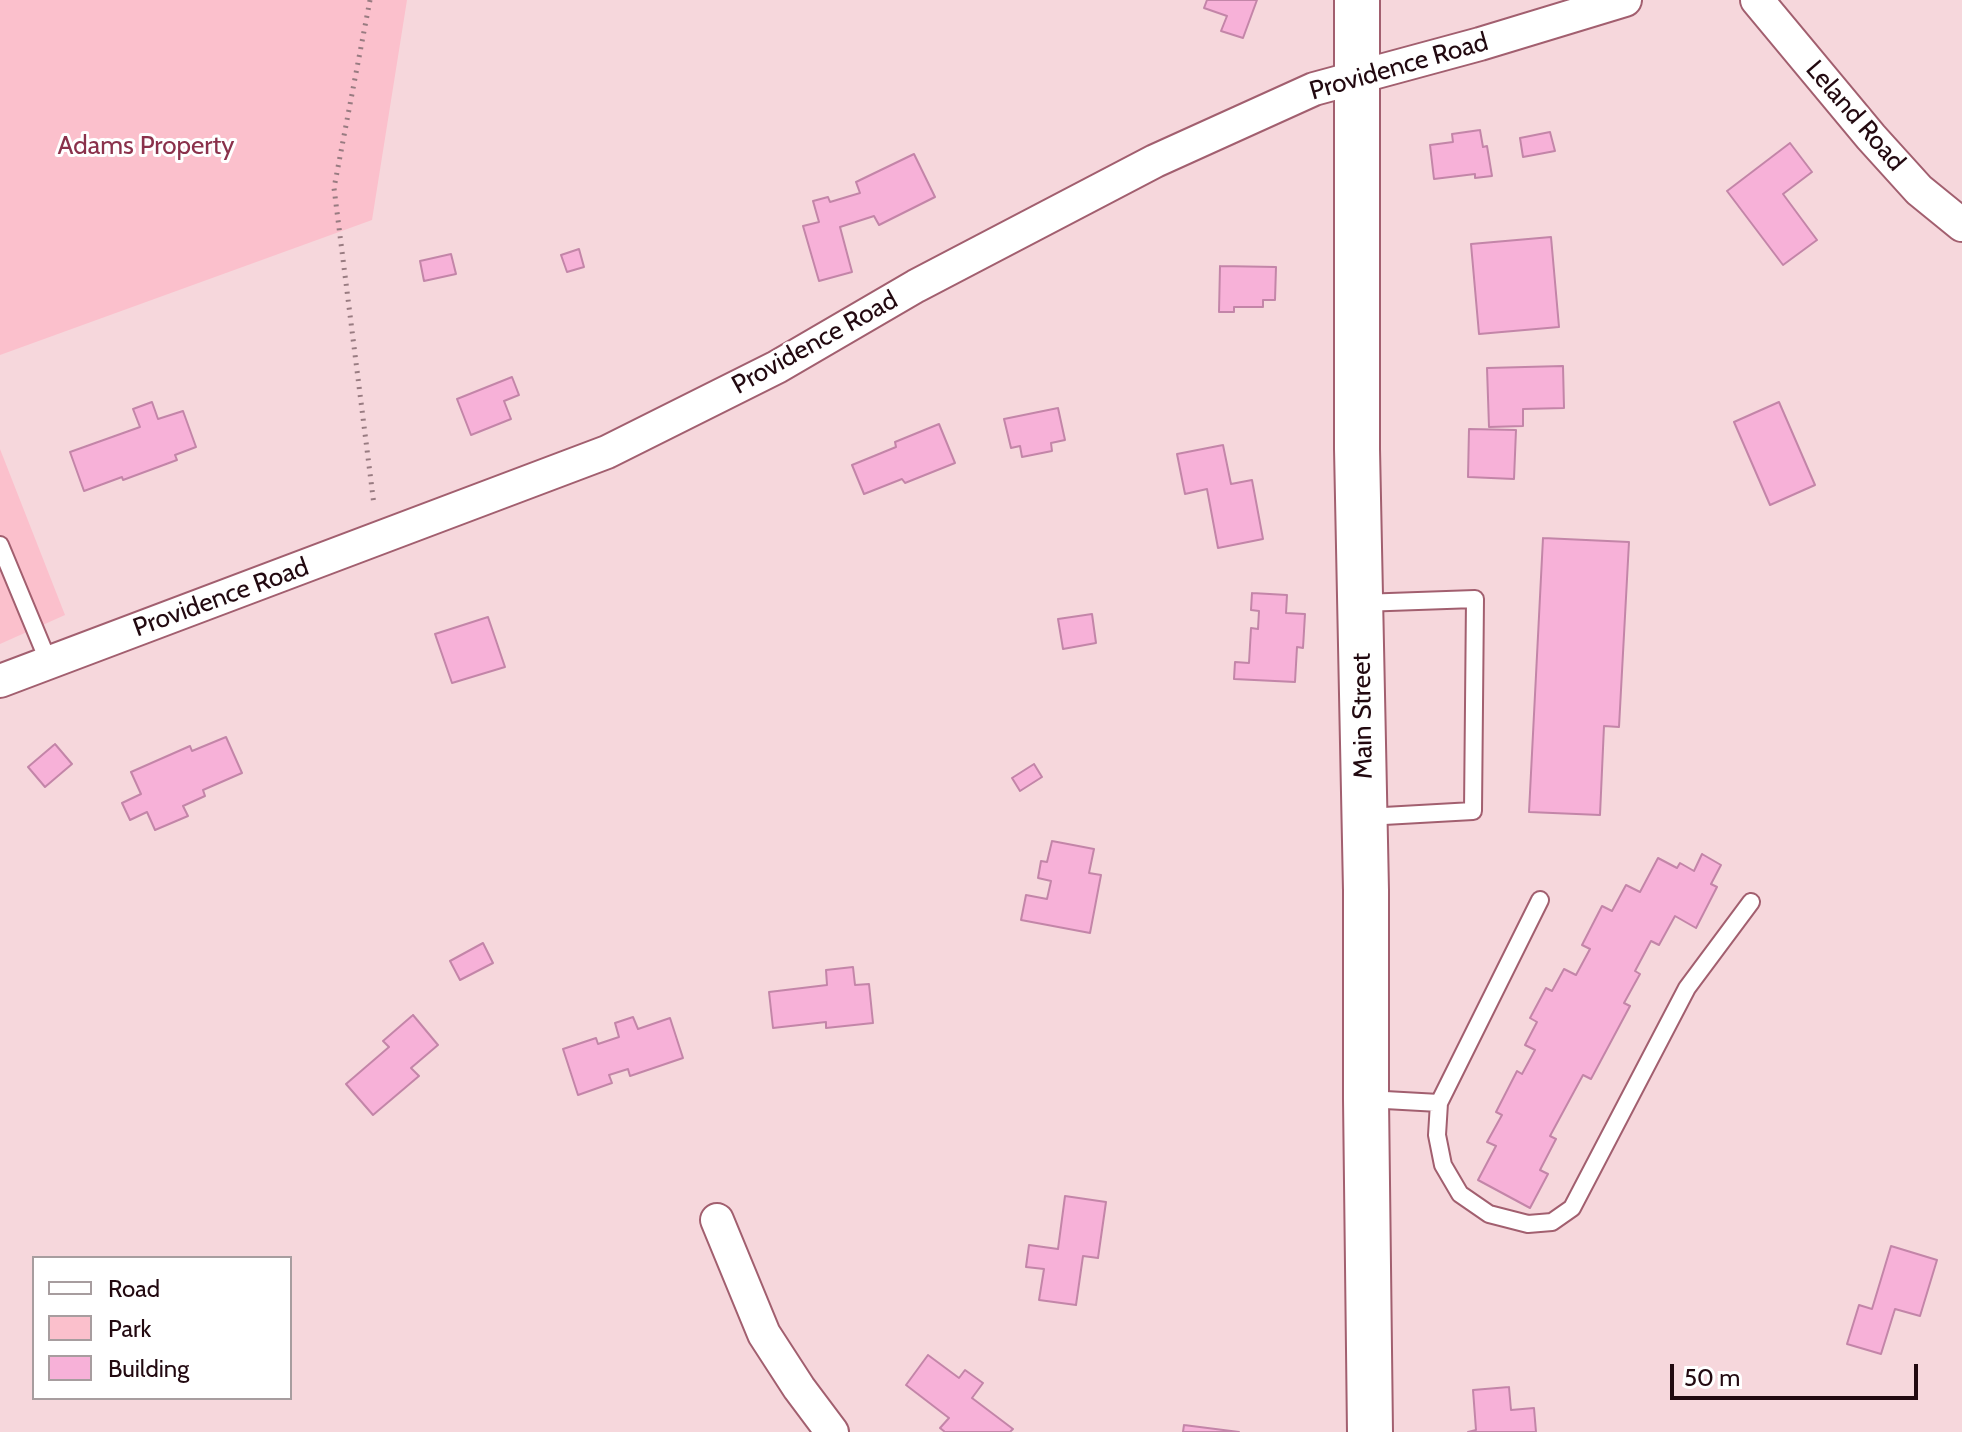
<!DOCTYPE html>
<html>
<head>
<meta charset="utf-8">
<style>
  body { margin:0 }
  #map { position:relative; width:1962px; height:1432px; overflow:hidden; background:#f6d7dc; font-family:Cabin,sans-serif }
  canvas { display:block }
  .legend { position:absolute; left:32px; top:1256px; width:260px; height:144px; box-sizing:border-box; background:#fff; border:2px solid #a79d9f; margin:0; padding:10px 14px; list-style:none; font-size:24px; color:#220910 }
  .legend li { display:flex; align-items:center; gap:16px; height:40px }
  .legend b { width:40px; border:2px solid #a79d9f }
  .scale { position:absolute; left:1670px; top:1364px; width:248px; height:36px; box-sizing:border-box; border:4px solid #220910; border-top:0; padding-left:10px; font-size:24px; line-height:28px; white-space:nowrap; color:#220910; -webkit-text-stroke:6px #fff; paint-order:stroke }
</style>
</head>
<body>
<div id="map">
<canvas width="1962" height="1432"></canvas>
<ul class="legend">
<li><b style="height:10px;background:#fff"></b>Road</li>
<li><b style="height:22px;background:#fbc0cc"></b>Park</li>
<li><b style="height:22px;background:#f7b1d8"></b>Building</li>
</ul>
<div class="scale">50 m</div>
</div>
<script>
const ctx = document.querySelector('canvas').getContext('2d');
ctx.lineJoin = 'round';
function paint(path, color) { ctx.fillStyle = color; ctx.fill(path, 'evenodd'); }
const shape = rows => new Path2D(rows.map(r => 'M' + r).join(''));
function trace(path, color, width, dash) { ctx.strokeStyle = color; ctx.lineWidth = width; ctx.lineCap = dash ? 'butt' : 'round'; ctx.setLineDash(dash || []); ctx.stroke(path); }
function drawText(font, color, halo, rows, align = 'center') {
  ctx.font = font + ' Cabin,sans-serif'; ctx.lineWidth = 6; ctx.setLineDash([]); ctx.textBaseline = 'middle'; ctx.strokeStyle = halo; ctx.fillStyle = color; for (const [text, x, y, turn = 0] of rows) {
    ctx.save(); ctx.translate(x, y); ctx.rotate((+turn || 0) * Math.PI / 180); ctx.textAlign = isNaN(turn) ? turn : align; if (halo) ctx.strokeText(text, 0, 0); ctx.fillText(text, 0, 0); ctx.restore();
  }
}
const green = shape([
  [0,0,407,0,372,220,0,355],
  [0,449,65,615,0,644]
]);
const building = shape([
  [1207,0,1257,0,1243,38,1221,31,1227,16,1204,8,1207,0],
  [1480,130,1483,147,1487,146,1492,176,1475,178,1475,174,1434,179,1430,145,1453,142,1452,134,1480,130],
  [1550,132,1555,151,1523,157,1520,138,1550,132],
  [1790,143,1812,172,1783,194,1817,240,1783,265,1727,191,1790,143],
  [914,154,935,197,879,225,874,216,840,227,852,272,819,281,803,226,819,222,813,201,828,197,830,202,860,193,856,182,914,154],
  [1551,237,1559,327,1479,334,1471,244,1551,237],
  [579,249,584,267,567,272,561,255,579,249],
  [451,254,456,274,424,281,420,261,451,254],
  [1220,266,1276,267,1275,300,1263,300,1263,307,1234,307,1234,312,1219,312,1220,266],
  [1563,366,1564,408,1523,409,1523,426,1489,427,1487,368,1563,366],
  [512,377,519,395,504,401,511,419,471,435,457,399,512,377],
  [152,402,158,419,183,411,196,447,175,455,177,460,123,480,122,477,84,491,70,452,140,427,133,409,152,402],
  [1779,402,1815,485,1770,505,1734,422,1779,402],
  [1058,408,1065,440,1051,443,1052,451,1022,457,1020,446,1011,448,1004,419,1058,408],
  [939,424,955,463,905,483,902,479,864,494,852,465,896,447,895,442,939,424],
  [1469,429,1516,430,1514,479,1468,477,1469,429],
  [1223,445,1231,484,1252,480,1263,539,1218,548,1207,489,1185,494,1177,454,1223,445],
  [1543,538,1629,542,1619,727,1604,726,1600,815,1529,812,1543,538],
  [1252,593,1287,595,1286,613,1305,614,1303,648,1297,647,1295,682,1234,679,1235,662,1249,663,1251,628,1258,629,1259,611,1251,610,1252,593],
  [1092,614,1096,643,1063,649,1058,619,1092,614],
  [488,617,505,667,452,683,435,634,488,617],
  [226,737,242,773,203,790,205,796,183,806,188,816,155,830,147,812,130,820,122,803,141,794,131,772,190,746,192,751,226,737],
  [55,744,72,764,45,787,28,767,55,744],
  [1034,764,1042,777,1020,791,1012,778,1034,764],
  [1052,841,1094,849,1089,873,1101,875,1090,933,1021,920,1026,895,1047,899,1051,881,1038,878,1041,861,1047,862,1052,841],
  [1702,854,1721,865,1711,884,1717,887,1696,928,1675,916,1659,945,1651,941,1635,971,1640,974,1624,1003,1630,1006,1591,1079,1583,1075,1550,1136,1556,1139,1540,1170,1548,1174,1530,1208,1478,1180,1496,1146,1487,1142,1502,1115,1496,1112,1517,1071,1522,1074,1535,1050,1525,1045,1537,1022,1530,1018,1546,988,1552,991,1564,969,1576,975,1590,949,1582,945,1602,906,1612,911,1626,885,1640,892,1658,858,1677,868,1680,863,1694,871,1702,854],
  [483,943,493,963,460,980,450,961,483,943],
  [853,967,855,985,869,984,873,1023,826,1028,826,1022,773,1028,769,992,827,985,826,970,853,967],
  [413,1015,438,1045,411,1068,419,1076,373,1115,346,1084,389,1047,383,1041,413,1015],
  [633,1017,638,1029,670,1018,683,1058,630,1076,628,1069,609,1075,612,1083,578,1095,563,1049,596,1038,598,1044,619,1037,615,1023,633,1017],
  [1065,1196,1106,1202,1098,1258,1083,1256,1076,1305,1039,1300,1044,1269,1026,1267,1029,1245,1058,1249,1065,1196],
  [1891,1246,1937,1260,1920,1316,1895,1309,1881,1354,1847,1344,1859,1305,1872,1309,1891,1246],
  [928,1355,959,1378,965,1370,983,1383,972,1398,1013,1429,1010,1432,945,1432,940,1428,949,1418,906,1385,928,1355],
  [1509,1387,1511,1410,1534,1408,1536,1432,1468,1432,1476,1430,1473,1390,1509,1387],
  [1184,1425,1239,1432,1183,1432,1184,1425]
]);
const path = shape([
  [370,0,334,188,374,505]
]);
const lane = shape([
  [0,545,49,663],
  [1361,603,1475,599,1473,811,1366,817],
  [1540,900,1439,1103,1437,1135,1443,1165,1460,1194,1489,1214,1528,1224,1552,1222,1572,1208,1687,988,1751,902],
  [1367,1099,1439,1103]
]);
const street = shape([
  [1757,0,1871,137,1919,190,1962,225],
  [0,681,607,452,777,367,916,286,1155,161,1314,89,1480,44,1625,0],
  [717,1220,764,1334,799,1388,832,1432]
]);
const secondary = shape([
  [1357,0,1357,449,1366,890,1366,1099,1370,1432]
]);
const streetNames = [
  ["Providence Road",1399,67,-16],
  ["Leland Road",1855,116,49],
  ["Providence Road",815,343,-29],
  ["Providence Road",221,598,-20],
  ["Main Street",1363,716,-91]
];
const parkNames = [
  ["Adams Property",146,146]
];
paint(green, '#fbc0cc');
paint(building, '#f7b1d8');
trace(building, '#c385a8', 2);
trace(lane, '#a25f6f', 20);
trace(street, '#a25f6f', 36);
trace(secondary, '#a25f6f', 48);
trace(path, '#987b81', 5, [2, 6]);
trace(lane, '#fff', 16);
trace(street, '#fff', 32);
trace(secondary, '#fff', 44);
drawText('26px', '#220910', '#fff', streetNames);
drawText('26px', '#8a314b', '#fff', parkNames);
</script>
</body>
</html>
